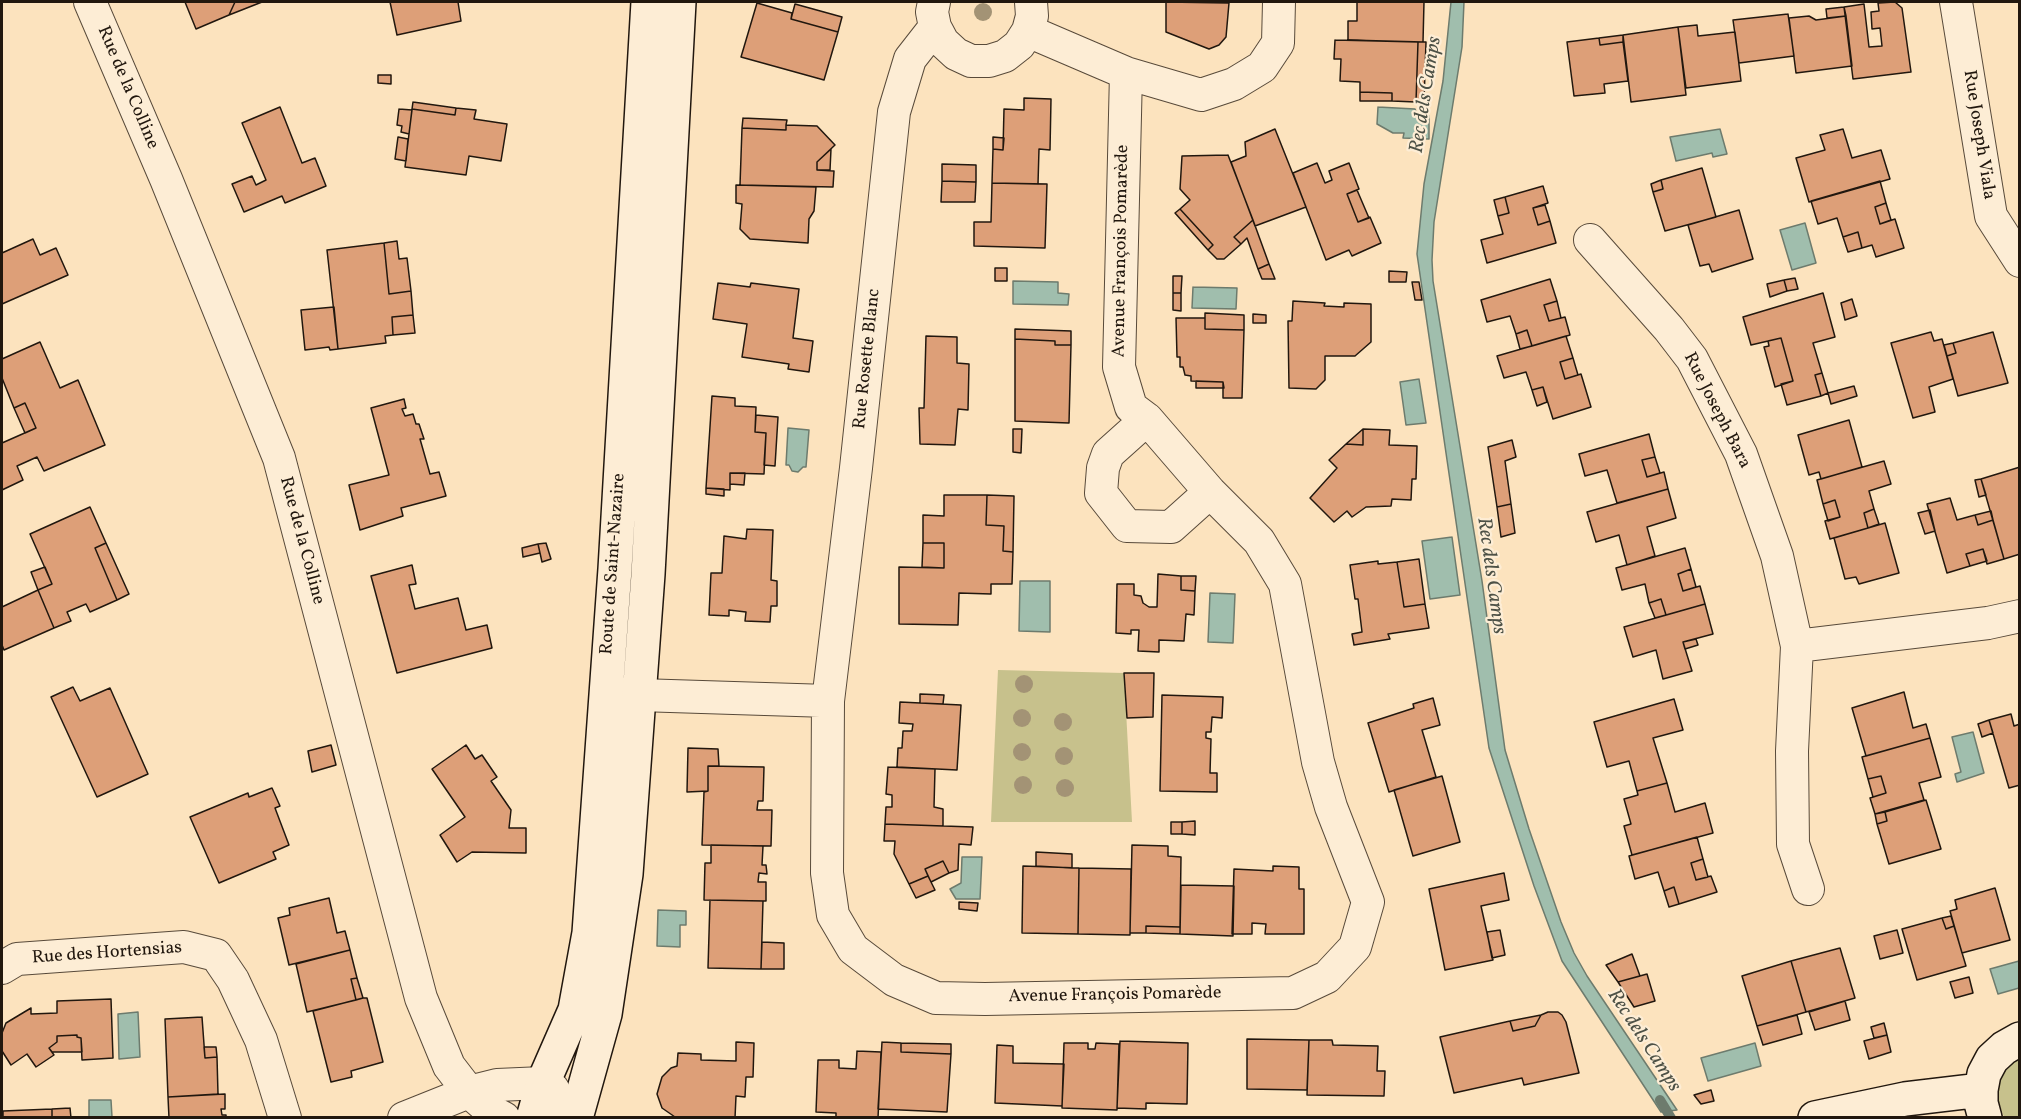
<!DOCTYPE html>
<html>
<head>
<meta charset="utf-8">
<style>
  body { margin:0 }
  #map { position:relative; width:2021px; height:1119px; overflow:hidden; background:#fce3be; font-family:Vollkorn,serif }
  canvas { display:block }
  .frame { position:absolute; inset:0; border:3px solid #21170e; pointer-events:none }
</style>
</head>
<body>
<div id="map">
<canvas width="2021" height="1119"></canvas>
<div class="frame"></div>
</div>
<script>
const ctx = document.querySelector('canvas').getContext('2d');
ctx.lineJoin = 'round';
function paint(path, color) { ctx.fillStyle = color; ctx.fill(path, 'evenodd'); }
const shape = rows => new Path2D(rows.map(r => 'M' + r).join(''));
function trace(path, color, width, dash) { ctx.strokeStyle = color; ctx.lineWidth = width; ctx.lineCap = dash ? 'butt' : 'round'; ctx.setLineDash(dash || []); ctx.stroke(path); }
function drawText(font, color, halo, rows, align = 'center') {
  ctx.font = font + ' Vollkorn,serif'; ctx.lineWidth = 4.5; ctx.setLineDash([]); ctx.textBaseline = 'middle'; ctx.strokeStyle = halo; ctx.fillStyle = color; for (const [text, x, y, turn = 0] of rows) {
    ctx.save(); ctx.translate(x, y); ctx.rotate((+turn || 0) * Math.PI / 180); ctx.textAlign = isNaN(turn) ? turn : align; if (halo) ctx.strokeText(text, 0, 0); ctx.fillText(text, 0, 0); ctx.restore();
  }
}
const green = shape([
  [998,670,1124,673,1132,822,991,822],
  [2019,1056,2019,1117,2004,1117,1998,1100,1998,1085,2004,1071,2013,1060]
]);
const water = shape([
  [1451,2,1464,2,1462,47,1434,222,1432,260,1433,281,1482,581,1505,750,1529,829,1561,922,1574,953,1587,976,1677,1110,1661,1112,1562,961,1534,886,1489,748,1417,254,1424,184,1443,81,1451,2],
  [1378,107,1415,109,1417,114,1429,116,1429,139,1403,138,1404,133,1393,133,1377,124,1378,107],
  [1720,129,1727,154,1713,157,1712,153,1676,161,1670,137,1720,129],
  [1805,223,1816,263,1792,270,1780,230,1805,223],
  [1013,281,1058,282,1058,293,1069,294,1068,305,1013,304,1013,281],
  [1193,287,1237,288,1236,309,1192,308,1193,287],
  [1419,379,1426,423,1406,425,1400,382,1419,379],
  [788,428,809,430,806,467,803,467,798,472,792,471,789,465,786,465,788,428],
  [1452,537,1460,595,1430,599,1422,541,1452,537],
  [1020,581,1050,581,1050,632,1019,631,1020,581],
  [1210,593,1235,594,1233,643,1208,642,1210,593],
  [1973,732,1984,773,1957,782,1955,774,1961,772,1952,737,1973,732],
  [962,857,982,857,980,899,956,899,950,889,961,883,962,857],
  [658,910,686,911,686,925,680,925,680,947,657,946,658,910],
  [2019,961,2019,988,1998,994,1990,969,2019,961],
  [138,1012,140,1057,119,1059,118,1014,138,1012],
  [1755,1043,1761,1066,1708,1081,1701,1058,1755,1043],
  [89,1100,111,1100,112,1117,89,1117,89,1100]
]);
const stream = shape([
  [1660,1100,1671,1118]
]);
const building = shape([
  [185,2,235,2,229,15,196,29,185,2],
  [235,2,262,2,229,15,235,2],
  [390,2,458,2,461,21,397,35,390,2],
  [1166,2,1229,3,1226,37,1219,45,1209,49,1166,32,1166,2],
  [1357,2,1424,2,1423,42,1348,40,1348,21,1357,21,1357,2],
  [1895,2,1902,8,1911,72,1853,79,1844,7,1864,4,1869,47,1882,46,1880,28,1872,29,1871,12,1879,11,1878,3,1895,2],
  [757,3,792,13,791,19,838,32,824,80,741,57,757,3],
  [795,4,842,17,838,32,791,19,795,4],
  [1844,7,1846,16,1827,18,1826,9,1844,7],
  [1788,14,1794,56,1739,63,1733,20,1788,14],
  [1809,16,1816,20,1846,16,1852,66,1796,73,1789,18,1809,16],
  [1697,25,1698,36,1735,32,1741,81,1686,88,1678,27,1697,25],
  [1678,27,1686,95,1631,102,1623,35,1678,27],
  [1623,35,1623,42,1600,45,1599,38,1623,35],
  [1599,38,1600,45,1623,42,1628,81,1604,84,1605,93,1574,96,1567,42,1599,38],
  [1335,40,1418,42,1416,102,1392,101,1392,93,1360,92,1360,82,1340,81,1341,59,1334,59,1335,40],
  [1418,42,1426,42,1424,102,1416,102,1418,42],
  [378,75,391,75,391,84,378,83,378,75],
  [1360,92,1392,93,1392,101,1360,101,1360,92],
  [1024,98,1051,99,1050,150,1039,149,1038,184,992,183,993,149,1003,150,1004,109,1024,110,1024,98],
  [413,102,456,108,455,115,412,109,413,102],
  [280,107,302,163,315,158,326,186,285,203,282,196,244,212,232,184,252,176,256,185,266,180,242,123,280,107],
  [456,108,476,110,474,119,507,124,501,161,469,156,466,175,405,167,412,109,455,115,456,108],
  [399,109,412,110,409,134,401,132,402,126,397,125,399,109],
  [743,118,787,120,786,125,786,130,742,128,743,118],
  [786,125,817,126,835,145,817,162,817,170,834,171,833,187,740,185,742,128,786,130,786,125],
  [1275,129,1306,207,1255,226,1231,162,1246,156,1245,142,1275,129],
  [1843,129,1852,158,1881,150,1890,179,1809,202,1796,158,1825,150,1820,135,1843,129],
  [398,137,408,139,406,161,395,159,398,137],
  [993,137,1004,138,1003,150,993,149,993,137],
  [831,149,830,170,817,170,817,162,831,149],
  [1228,155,1253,220,1234,237,1241,244,1224,259,1217,259,1208,250,1213,245,1180,209,1190,200,1180,189,1182,156,1228,155],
  [1317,163,1325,183,1332,180,1329,171,1349,163,1359,189,1347,194,1358,222,1370,217,1381,243,1352,256,1349,250,1326,260,1293,173,1317,163],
  [942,164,976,165,976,182,942,181,942,164],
  [1702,168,1716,217,1665,231,1653,192,1663,189,1661,180,1702,168],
  [1661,180,1663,189,1653,192,1651,184,1661,180],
  [942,181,976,182,975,202,941,202,942,181],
  [1880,181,1886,203,1875,207,1880,224,1895,219,1904,248,1876,257,1872,245,1862,248,1858,232,1843,237,1837,218,1818,224,1811,201,1880,181],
  [992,183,1047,184,1045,248,974,246,974,222,991,222,992,183],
  [736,185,816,187,814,211,809,219,808,243,750,239,740,229,742,204,736,203,736,185],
  [1543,186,1548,203,1533,208,1538,225,1550,221,1556,243,1487,263,1481,240,1503,234,1498,216,1509,213,1505,197,1543,186],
  [1357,190,1369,218,1358,222,1347,194,1357,190],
  [1505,197,1509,213,1498,216,1494,200,1505,197],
  [1886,203,1891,220,1880,224,1875,207,1886,203],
  [1545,205,1550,221,1538,225,1533,208,1545,205],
  [1180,209,1213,245,1208,250,1175,213,1180,209],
  [1739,210,1753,259,1712,272,1709,264,1700,266,1688,225,1739,210],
  [1253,220,1269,264,1258,269,1247,238,1241,244,1234,237,1253,220],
  [1858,232,1862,248,1848,252,1843,237,1858,232],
  [33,239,40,255,56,248,68,275,2,304,2,253,33,239],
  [397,241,399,259,407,258,411,291,389,294,384,243,397,241],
  [384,243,389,294,411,291,413,315,392,317,393,335,385,336,386,343,338,349,327,250,384,243],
  [1269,264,1275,279,1262,279,1258,269,1269,264],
  [995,268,1007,268,1007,281,995,281,995,268],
  [1389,271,1407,272,1406,282,1389,282,1389,271],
  [1173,276,1182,276,1181,293,1173,293,1173,276],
  [1795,278,1798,289,1787,291,1784,280,1795,278],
  [1550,279,1557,301,1544,305,1549,321,1565,317,1570,335,1532,346,1527,330,1516,334,1510,316,1487,322,1481,300,1550,279],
  [1784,280,1787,291,1770,297,1767,284,1784,280],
  [1412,282,1419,282,1422,300,1415,300,1412,282],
  [718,283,750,287,751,283,799,289,793,338,813,341,809,372,788,369,789,364,742,357,747,324,713,319,718,283],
  [1173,293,1181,293,1181,311,1173,310,1173,293],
  [1823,293,1835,337,1813,343,1822,373,1815,375,1821,396,1787,405,1781,384,1793,381,1781,338,1751,345,1743,317,1823,293],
  [1852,299,1857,316,1845,320,1841,303,1852,299],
  [1293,301,1325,303,1324,306,1344,307,1344,303,1371,304,1371,342,1355,356,1325,356,1325,380,1316,389,1289,388,1288,321,1292,321,1293,301],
  [1557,301,1561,318,1549,321,1544,305,1557,301],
  [334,307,338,349,330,350,329,347,305,350,301,310,334,307],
  [1205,313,1244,315,1244,330,1205,329,1205,313],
  [1253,314,1266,315,1266,323,1253,323,1253,314],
  [413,315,415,333,393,335,392,317,413,315],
  [1176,318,1205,318,1205,329,1244,330,1242,398,1223,398,1223,382,1191,381,1191,376,1185,375,1183,367,1180,367,1180,357,1177,357,1176,318],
  [1015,329,1071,331,1071,345,1055,345,1055,341,1015,339,1015,329],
  [1527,330,1532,346,1520,349,1516,334,1527,330],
  [1931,332,1934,341,1942,339,1953,379,1929,387,1935,412,1913,418,1891,343,1931,332],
  [1993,332,2008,383,1958,396,1947,356,1956,353,1953,343,1993,332],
  [926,336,957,337,957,363,969,364,968,410,958,409,955,445,920,444,919,408,924,408,926,336],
  [1566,336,1573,358,1560,362,1565,379,1581,374,1591,407,1553,419,1543,387,1532,390,1526,372,1504,378,1497,356,1566,336],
  [1781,338,1793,381,1775,387,1764,347,1769,346,1768,341,1781,338],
  [1015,339,1055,341,1055,345,1071,345,1069,423,1015,421,1015,339],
  [40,342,60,388,78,380,105,445,44,471,37,457,17,466,23,480,2,490,2,443,36,428,25,403,14,408,2,378,2,359,40,342],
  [1953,343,1956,353,1947,356,1944,345,1953,343],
  [1573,358,1578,375,1565,379,1560,362,1573,358],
  [1822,373,1828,393,1821,396,1815,375,1822,373],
  [1196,381,1223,382,1224,388,1196,388,1196,381],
  [1854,386,1857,396,1831,404,1828,393,1854,386],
  [1543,387,1547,402,1537,406,1532,390,1543,387],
  [712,396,735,398,735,406,756,407,755,432,766,433,764,474,730,473,730,490,706,488,712,396],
  [404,399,406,408,402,409,405,416,413,414,416,424,419,424,424,439,420,439,430,474,439,472,446,496,401,508,403,516,360,530,349,485,389,475,371,408,404,399],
  [25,403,36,428,25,433,14,408,25,403],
  [756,415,778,417,775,466,764,465,766,433,755,432,756,415],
  [1849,420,1862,467,1821,479,1819,472,1809,475,1798,435,1849,420],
  [1013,429,1022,429,1021,453,1013,452,1013,429],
  [1363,429,1390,430,1389,445,1417,446,1416,479,1412,479,1411,500,1392,499,1391,506,1366,507,1352,517,1347,511,1334,522,1310,498,1337,468,1329,460,1346,444,1363,445,1363,429],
  [1363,429,1363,445,1346,444,1363,429],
  [1649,434,1655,457,1642,460,1647,477,1664,472,1668,489,1617,503,1607,470,1585,476,1579,454,1649,434],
  [1512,440,1516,457,1505,461,1511,504,1497,507,1488,447,1512,440],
  [1655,457,1660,473,1647,477,1642,460,1655,457],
  [1884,461,1891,484,1869,491,1874,509,1864,513,1868,528,1830,539,1825,521,1840,517,1835,500,1823,504,1817,480,1884,461],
  [2020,467,2020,554,2004,559,1981,479,2020,467],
  [730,473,745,473,744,485,730,484,730,473],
  [1981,479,1986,495,1979,497,1975,480,1981,479],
  [706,488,724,489,724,496,706,494,706,488],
  [1668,489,1676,518,1647,527,1655,556,1627,565,1619,535,1596,542,1587,512,1668,489],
  [944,495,987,495,986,525,1004,526,1003,551,1013,552,1012,584,991,584,991,594,959,593,958,625,899,624,899,567,944,568,944,543,923,543,923,515,944,516,944,495],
  [987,495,1014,496,1013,552,1003,551,1004,526,986,525,987,495],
  [1950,498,1957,520,1975,515,1978,525,1993,520,2004,559,1987,564,1983,549,1966,554,1970,566,1947,573,1927,504,1950,498],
  [1835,500,1840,517,1828,521,1823,504,1835,500],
  [1511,504,1515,533,1501,537,1497,507,1511,504],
  [90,507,106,543,95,548,117,600,90,612,86,604,67,612,71,621,54,628,38,590,52,584,30,534,90,507],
  [1874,509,1879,524,1868,528,1864,513,1874,509],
  [1930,510,1935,531,1925,534,1918,513,1930,510],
  [1991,511,1993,520,1978,525,1975,515,1991,511],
  [1885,523,1899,573,1859,584,1856,577,1845,579,1834,538,1885,523],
  [747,529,773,530,771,580,777,581,777,606,771,606,770,622,745,621,746,612,729,610,729,616,709,615,711,573,722,573,724,536,746,539,747,529],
  [106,543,129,594,117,600,95,548,106,543],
  [546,543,551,559,542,562,538,544,546,543],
  [923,543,944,543,944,568,922,567,923,543],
  [538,544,540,553,523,557,522,548,538,544],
  [1685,548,1691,569,1678,574,1683,591,1700,586,1705,604,1666,615,1661,599,1649,603,1645,584,1622,590,1616,568,1685,548],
  [1983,549,1987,561,1970,566,1966,554,1983,549],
  [1419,559,1425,604,1404,607,1397,562,1419,559],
  [1378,561,1378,564,1397,562,1404,607,1425,604,1429,628,1388,634,1390,639,1354,645,1352,634,1362,632,1358,599,1355,599,1350,565,1378,561],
  [412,565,416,584,409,585,415,609,458,598,466,630,487,625,492,648,397,673,371,576,412,565],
  [45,567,52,584,38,590,31,572,45,567],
  [1691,569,1696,587,1683,591,1678,574,1691,569],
  [1158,574,1181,576,1181,590,1195,591,1194,615,1186,614,1184,641,1159,640,1159,652,1138,651,1139,630,1131,630,1131,634,1116,633,1117,584,1134,584,1134,595,1141,596,1143,603,1149,607,1157,607,1158,574],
  [1181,576,1196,576,1195,591,1181,590,1181,576],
  [38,590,54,628,4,650,2,645,2,607,38,590],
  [1661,599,1666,615,1655,618,1649,603,1661,599],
  [1705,604,1713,634,1683,642,1692,671,1663,679,1656,650,1633,657,1624,627,1705,604],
  [1696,639,1698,645,1685,649,1683,642,1696,639],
  [1124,673,1154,673,1153,717,1127,718,1124,673],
  [73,687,80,701,110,688,148,774,97,797,51,697,73,687],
  [1904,692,1913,728,1926,724,1930,738,1866,756,1852,708,1904,692],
  [920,694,944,695,943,704,920,703,920,694],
  [1162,695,1223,697,1222,718,1212,717,1211,732,1206,732,1206,738,1211,739,1210,773,1217,773,1217,792,1160,791,1162,695],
  [1433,698,1440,725,1422,730,1436,777,1389,792,1368,723,1414,708,1413,704,1433,698],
  [1674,699,1683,730,1653,738,1667,783,1637,791,1629,761,1607,767,1594,722,1674,699],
  [900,702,961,705,957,770,897,767,898,748,902,748,903,731,912,731,913,724,899,723,900,702],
  [2011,714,2014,726,2020,724,2020,785,2009,788,1989,720,2011,714],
  [1989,720,1993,733,1982,737,1978,724,1989,720],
  [1930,738,1941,777,1919,783,1924,800,1875,814,1870,798,1886,793,1881,776,1868,779,1862,757,1930,738],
  [331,745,336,765,312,772,308,751,331,745],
  [466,745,475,759,482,755,497,777,491,781,511,810,509,828,526,828,526,853,472,852,457,862,440,835,465,817,432,769,466,745],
  [688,748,718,749,719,766,708,766,708,791,687,792,688,748],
  [708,766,764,767,763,801,758,801,757,810,772,810,771,846,702,845,704,792,708,791,708,766],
  [888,767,935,769,934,807,943,809,943,826,885,824,886,807,892,807,892,795,886,794,888,767],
  [1442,776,1460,842,1413,856,1394,790,1442,776],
  [1881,776,1886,793,1873,797,1868,779,1881,776],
  [1667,783,1675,812,1705,803,1713,833,1632,855,1624,826,1631,824,1624,799,1638,795,1637,791,1667,783],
  [272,788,280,806,275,808,289,845,273,852,276,859,219,883,190,817,248,793,249,797,272,788],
  [1926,800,1941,849,1889,864,1877,824,1887,821,1885,812,1926,800],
  [1885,812,1887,821,1877,824,1875,814,1885,812],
  [1195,821,1195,835,1182,834,1182,822,1195,821],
  [1171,822,1182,822,1182,834,1171,834,1171,822],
  [885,824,973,827,971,845,959,844,958,870,949,873,943,861,925,869,928,876,909,884,894,854,895,841,884,841,885,824],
  [1697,837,1703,859,1691,863,1696,880,1711,876,1717,892,1679,904,1674,887,1664,891,1658,872,1635,879,1629,856,1697,837],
  [711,845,763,846,762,865,766,865,767,874,759,873,758,882,766,882,766,901,704,900,705,863,711,863,711,845],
  [1132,845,1168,846,1168,856,1181,857,1180,927,1146,926,1146,933,1130,933,1132,845],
  [1036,852,1072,854,1072,868,1036,866,1036,852],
  [1703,859,1708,877,1696,880,1691,863,1703,859],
  [943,861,949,873,931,882,925,869,943,861],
  [1023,866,1079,868,1078,934,1022,933,1023,866],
  [1273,866,1299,867,1299,889,1304,889,1304,934,1265,934,1266,924,1252,923,1252,934,1232,934,1234,869,1273,871,1273,866],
  [1079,868,1131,869,1130,935,1078,934,1079,868],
  [1504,873,1509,900,1481,906,1493,960,1445,970,1429,889,1504,873],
  [928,876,935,890,916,898,909,884,928,876],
  [1181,885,1234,886,1233,936,1180,934,1181,885],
  [1674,887,1679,904,1669,907,1664,891,1674,887],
  [1995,888,2010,940,1962,953,1950,911,1957,909,1955,900,1995,888],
  [329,898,337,933,345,931,350,950,289,965,278,918,290,915,289,908,329,898],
  [710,900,763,901,761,969,708,968,710,900],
  [959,902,978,903,977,911,959,909,959,902],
  [1951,916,1954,926,1946,929,1942,918,1951,916],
  [1942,918,1946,929,1954,926,1966,966,1917,980,1902,929,1942,918],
  [1146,926,1180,927,1180,934,1146,933,1146,926],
  [1500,930,1505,955,1492,958,1487,932,1500,930],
  [1897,930,1903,953,1880,959,1874,936,1897,930],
  [762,942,784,943,784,969,761,969,762,942],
  [1840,948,1855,998,1806,1012,1791,961,1840,948],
  [350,950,357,978,351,979,356,1000,307,1012,296,964,350,950],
  [1632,954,1640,976,1618,982,1606,965,1632,954],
  [1791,961,1806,1012,1757,1026,1742,976,1791,961],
  [1647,974,1655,1001,1634,1007,1618,982,1647,974],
  [1969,977,1973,993,1955,998,1950,982,1969,977],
  [357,978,363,998,356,1000,351,979,357,978],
  [363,998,367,998,383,1062,351,1071,352,1077,331,1082,313,1011,363,998],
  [111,999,113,1058,82,1060,81,1038,77,1037,77,1035,57,1036,57,1042,49,1048,54,1055,36,1067,27,1054,11,1065,2,1051,2,1033,6,1023,31,1008,31,1014,57,1013,57,1001,111,999],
  [1845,1001,1850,1020,1815,1030,1809,1012,1845,1001],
  [1548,1012,1558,1012,1562,1015,1566,1022,1579,1073,1524,1085,1522,1078,1454,1093,1440,1037,1510,1021,1513,1031,1535,1026,1541,1015,1548,1012],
  [1541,1015,1535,1026,1513,1031,1510,1021,1541,1015],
  [1797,1015,1802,1034,1763,1045,1757,1026,1797,1015],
  [202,1017,205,1058,217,1057,218,1094,168,1097,165,1019,202,1017],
  [1884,1023,1887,1035,1874,1038,1871,1027,1884,1023],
  [77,1035,77,1037,81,1038,82,1052,52,1052,49,1048,57,1042,57,1036,77,1035],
  [1887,1035,1891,1052,1869,1059,1864,1041,1887,1035],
  [1247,1039,1309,1040,1307,1090,1247,1089,1247,1039],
  [1309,1040,1332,1040,1333,1045,1378,1046,1377,1071,1385,1071,1384,1096,1307,1095,1309,1040],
  [1120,1041,1188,1043,1187,1104,1146,1103,1146,1109,1117,1108,1120,1041],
  [736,1042,754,1043,753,1077,746,1077,745,1097,736,1096,735,1118,675,1117,662,1108,657,1094,662,1077,671,1068,677,1066,678,1053,701,1054,701,1060,736,1061,736,1042],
  [882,1042,901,1043,901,1052,951,1054,947,1112,878,1109,882,1042],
  [901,1043,951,1044,951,1054,901,1052,901,1043],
  [1064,1043,1088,1043,1088,1049,1095,1049,1096,1043,1119,1044,1117,1110,1062,1108,1064,1043],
  [997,1045,1013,1046,1013,1063,1064,1064,1062,1106,995,1103,997,1045],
  [204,1047,216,1047,217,1057,205,1058,204,1047],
  [857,1051,881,1052,878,1118,836,1117,836,1113,816,1112,818,1060,839,1060,839,1068,856,1069,857,1051],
  [1711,1090,1714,1101,1701,1104,1694,1095,1711,1090],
  [225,1094,225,1109,221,1109,222,1115,226,1115,226,1118,169,1118,168,1097,225,1094],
  [70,1108,71,1118,52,1118,52,1109,70,1108],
  [52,1109,52,1118,3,1118,3,1111,52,1109]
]);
const street = shape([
  [90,2,166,179,279,458,421,998,449,1066,469,1092,491,1111,504,1118],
  [934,2,932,12,935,27,943,42,956,54,971,61,989,61,1005,56,1019,45,1028,31,1032,16,1031,2],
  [1956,2,1991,216,2020,261],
  [935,27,910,59,894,112,856,468,828,701,827,873,833,915,853,949,894,980,936,998,985,999,1293,993,1327,977,1355,947,1368,902,1331,807,1318,762,1285,584,1259,541,1210,492,1147,419,1131,407,1119,367,1126,73],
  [1028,31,1126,73,1201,95,1234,84,1262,67,1278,43,1279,2],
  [1590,240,1669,329,1692,359,1741,454,1777,556,1797,646,1792,751,1793,844,1808,889],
  [1147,419,1108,454,1103,468,1101,493,1127,526,1171,527,1210,492],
  [1797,646,1988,623,2020,616],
  [613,693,639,695,828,701],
  [2,968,17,959,184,947,216,955,233,980,261,1040,285,1118],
  [404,1118,469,1092,497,1085,543,1083,553,1089,560,1103,564,1118]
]);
const secondary = shape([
  [533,1118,543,1083,575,1010,589,933,615,569,648,2],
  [576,1118,605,1014,626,874,648,574,679,2],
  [1815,1118,1905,1099,1981,1090],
  [1985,1118,1981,1103,1981,1090,1984,1074,1992,1059,2004,1048,2020,1039]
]);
const trees = [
  [983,12],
  [1024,684],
  [1022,718],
  [1063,722],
  [1022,752],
  [1064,756],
  [1023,785],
  [1065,788]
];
const streetNames = [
  ["Rue de la Colline",127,88,67],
  ["Rue Joseph Viala",1978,135,81],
  ["Avenue François Pomarède",1122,251,-89],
  ["Rue Rosette Blanc",868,359,-84],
  ["Rue Joseph Bara",1716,411,63],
  ["Rue de la Colline",301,541,75],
  ["Route de Saint-Nazaire",614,564,-86],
  ["Rue des Hortensias",107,954,-4],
  ["Avenue François Pomarède",1115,996,-1]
];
const waterNames = [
  ["Rec dels Camps",1427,95,-81],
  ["Rec dels Camps",1490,576,82],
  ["Rec dels Camps",1643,1041,57]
];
paint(green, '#c7c18c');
paint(water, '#a0bead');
trace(water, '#6d7b6d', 1.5);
trace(stream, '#6d7b6d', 10);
paint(building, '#dd9f78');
trace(building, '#21170e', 1.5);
trace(street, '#584a3a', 34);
trace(secondary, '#21170e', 36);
trace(street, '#fdedd5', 32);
trace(secondary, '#fdedd5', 33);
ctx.fillStyle = '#a39375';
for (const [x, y] of trees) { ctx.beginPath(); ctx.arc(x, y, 9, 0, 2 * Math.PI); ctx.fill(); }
drawText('18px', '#21170e', '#fdedd5', streetNames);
drawText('italic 20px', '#4d5146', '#fdedd5', waterNames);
</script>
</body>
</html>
